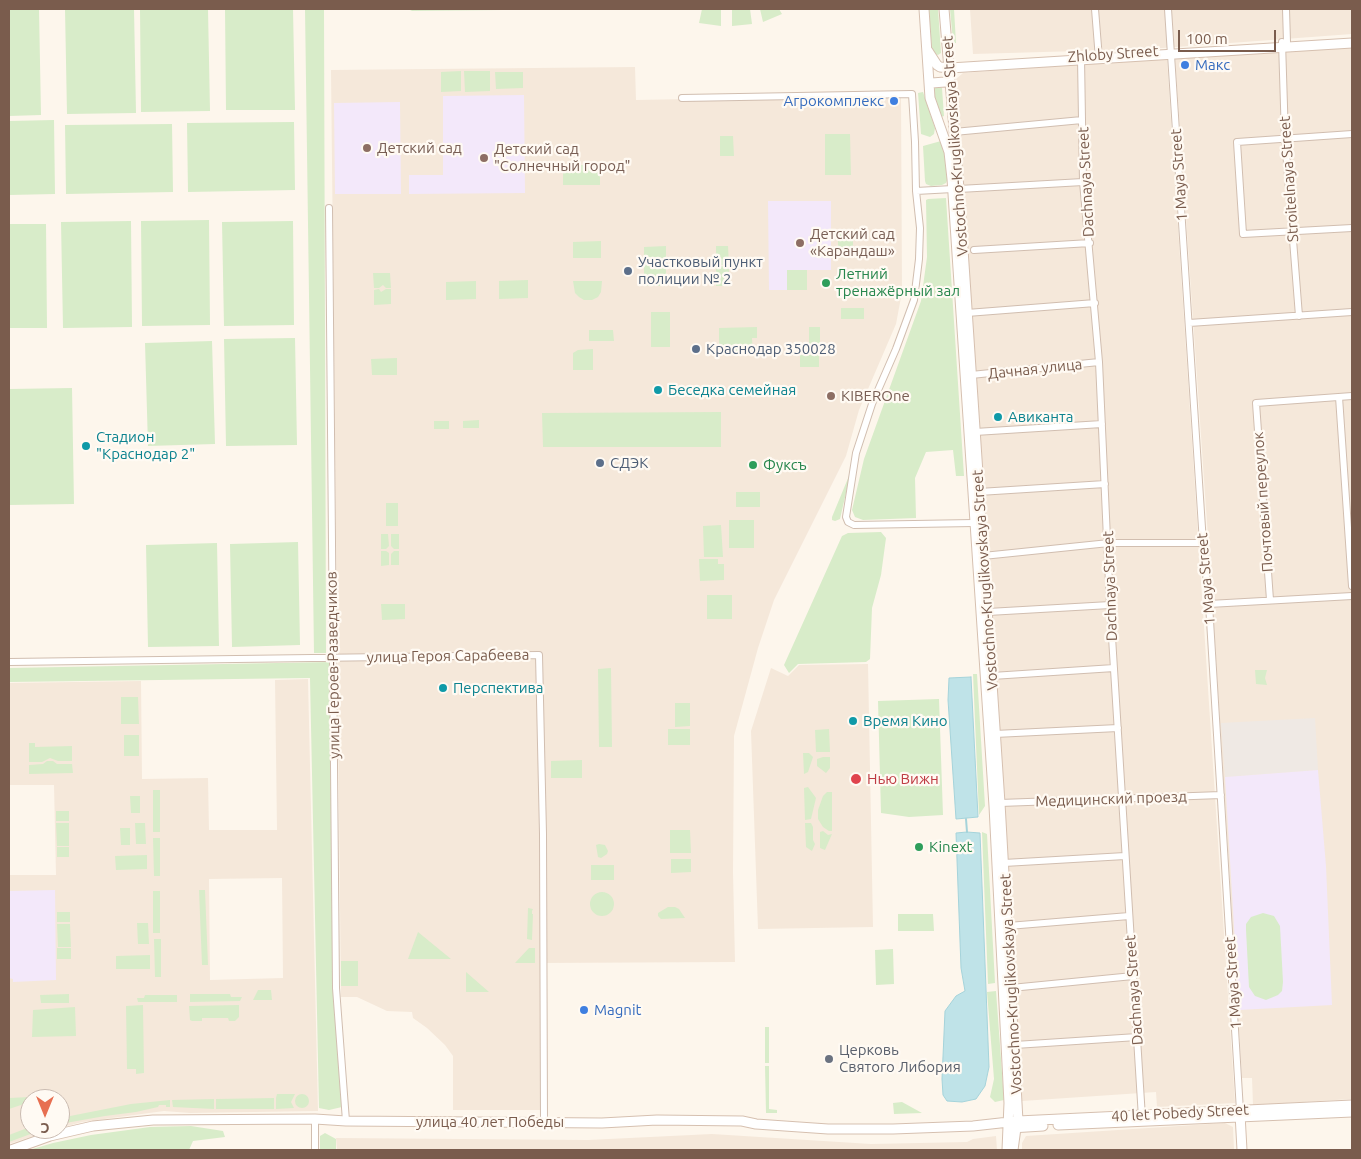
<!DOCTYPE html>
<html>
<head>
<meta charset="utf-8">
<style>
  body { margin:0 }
  #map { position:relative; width:1361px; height:1159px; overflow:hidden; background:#fdf6ec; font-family:Ubuntu,sans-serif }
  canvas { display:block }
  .frame { position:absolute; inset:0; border:10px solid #7a5c4d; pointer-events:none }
  .north { position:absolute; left:20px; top:1089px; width:50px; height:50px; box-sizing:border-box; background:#fffaf3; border:1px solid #cabbb1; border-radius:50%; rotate:180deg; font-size:14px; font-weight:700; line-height:20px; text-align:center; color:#7a5c4d }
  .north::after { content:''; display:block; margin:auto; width:18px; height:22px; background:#e76f51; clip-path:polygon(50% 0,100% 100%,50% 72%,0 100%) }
  .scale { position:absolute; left:1178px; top:30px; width:98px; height:22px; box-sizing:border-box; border:2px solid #7a5c4d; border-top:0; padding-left:6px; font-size:15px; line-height:18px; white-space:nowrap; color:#7a5c4d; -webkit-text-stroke:4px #fffaf3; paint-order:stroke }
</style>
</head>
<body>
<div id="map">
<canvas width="1361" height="1159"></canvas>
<div class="frame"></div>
<div class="north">С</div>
<div class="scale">100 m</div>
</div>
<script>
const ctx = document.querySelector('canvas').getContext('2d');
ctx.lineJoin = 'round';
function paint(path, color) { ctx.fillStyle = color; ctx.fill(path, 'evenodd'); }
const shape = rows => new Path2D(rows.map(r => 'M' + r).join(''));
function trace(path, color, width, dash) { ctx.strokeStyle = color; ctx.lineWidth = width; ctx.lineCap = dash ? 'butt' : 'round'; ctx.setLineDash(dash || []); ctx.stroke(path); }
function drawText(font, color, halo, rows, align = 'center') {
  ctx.font = font + ' Ubuntu,sans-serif'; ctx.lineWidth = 4.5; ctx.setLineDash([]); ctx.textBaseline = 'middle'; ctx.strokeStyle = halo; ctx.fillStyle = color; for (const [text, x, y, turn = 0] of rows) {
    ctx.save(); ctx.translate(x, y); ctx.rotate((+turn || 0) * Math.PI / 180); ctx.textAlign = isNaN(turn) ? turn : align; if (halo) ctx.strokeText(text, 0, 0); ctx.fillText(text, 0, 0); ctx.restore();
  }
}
const residential = shape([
  [970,9,1352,9,1352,34,1149,49,973,54],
  [1352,46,1352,1099,1253,1105,1252,1078,1242,1078,1214,625,1175,57],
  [1167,58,1235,1103,1157,1107,1156,1092,1022,1101,956,79,963,73],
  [635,67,636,100,901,95,902,292,896,324,859,410,846,456,774,600,758,648,734,736,733,872,735,962,540,963,540,1110,453,1110,453,1056,445,1045,427,1028,413,1018,412,1012,387,1011,357,997,341,997,331,70],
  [868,664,873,927,758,929,751,731,771,668,788,676,799,665],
  [308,679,318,1111,190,1113,164,1111,82,1122,60,1128,60,1099,30,1099,30,1129,55,1129,9,1144,9,875,56,875,54,785,9,785,9,683,141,681,142,779,208,778,209,830,277,830,275,680],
  [282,878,283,978,210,980,209,879],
  [1225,1123,1233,1127,1234,1150,1022,1150,1022,1143,1026,1136],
  [712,1134,871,1144,967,1142,973,1139,996,1136,997,1150,337,1150,336,1138,588,1140]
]);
const industrial = shape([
  [1315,718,1318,770,1225,777,1221,723]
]);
const education = shape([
  [524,95,525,193,409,194,409,175,443,175,443,96],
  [400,102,401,194,335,194,334,103],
  [768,201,831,201,831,270,787,270,787,290,769,290],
  [1318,770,1326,866,1332,1005,1239,1010,1225,777],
  [55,890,56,980,13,982,13,979,9,978,9,891]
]);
const green = shape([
  [9,9,39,9,41,115,9,116],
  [65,9,134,9,136,113,67,114],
  [140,9,208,9,210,111,141,112],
  [225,9,293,9,295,110,226,110],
  [305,9,324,9,326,653,314,653],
  [408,9,594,9,412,11],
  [702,9,721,9,721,26,699,23],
  [732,9,750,9,752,24,732,26],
  [760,9,779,9,782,14,763,22],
  [929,9,938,9,941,53,938,55,932,53],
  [950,9,954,9,956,43,953,43,953,41],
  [461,71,461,91,441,92,441,72],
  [464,71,490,71,490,91,465,92],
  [495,72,523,72,523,88,496,89],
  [939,85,942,88,944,116,941,117,934,98,932,88,934,86],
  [923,92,935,128,934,134,930,137,921,134,918,93],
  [54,120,55,194,9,195,9,121],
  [294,122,295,190,188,192,187,123],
  [172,124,173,192,66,194,65,125],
  [825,134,850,134,851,175,825,175],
  [720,136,733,136,734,156,720,156],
  [941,141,945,153,948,178,946,183,942,185,931,186,926,184,925,181,923,146],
  [563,165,600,165,600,185,563,185],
  [946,198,964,476,956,476,953,450,926,452,915,478,916,518,863,520,855,517,852,510,864,459,921,301,927,257,926,200,928,199],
  [209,220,210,325,142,326,141,221],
  [131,221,132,327,63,328,61,222],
  [293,221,294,325,224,326,222,222],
  [9,224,46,224,47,328,9,328],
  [853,231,853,249,838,249,838,232],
  [601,241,601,258,573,258,573,242],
  [666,246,666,286,644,286,644,247],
  [716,246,728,246,729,265,716,265],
  [716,266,729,266,729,286,716,286],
  [787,270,807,270,807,290,787,290],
  [373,273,390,273,391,288,386,288,383,285,379,288,374,288],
  [528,280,528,298,499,299,499,281],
  [476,281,476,299,446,300,446,282],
  [573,281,602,281,601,292,598,297,592,300,584,300,579,297,575,293],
  [379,289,381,292,386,289,391,289,391,304,374,305,374,290],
  [841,308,864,308,864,319,841,319],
  [651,312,670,312,670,347,651,347],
  [757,327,757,338,752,338,753,354,719,355,719,328],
  [809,327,820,327,820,348,809,348],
  [589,330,613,330,614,341,589,341],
  [295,338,297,445,226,446,224,339],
  [212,341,215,444,148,446,145,343],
  [593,349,593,370,573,370,573,353,578,350],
  [800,355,819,355,819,367,800,367],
  [397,358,397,375,372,375,371,359],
  [72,388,74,504,9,505,9,389],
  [721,412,721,447,543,447,542,413],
  [479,420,479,428,463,428,463,421],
  [434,421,449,421,449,429,434,429],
  [851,471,840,519,835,521,832,520,832,517],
  [736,492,760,492,760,507,736,507],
  [386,503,398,503,398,526,386,526],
  [729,520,754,520,754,548,729,548],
  [721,525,723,557,704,557,703,526],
  [881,532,886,538,881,575,872,608,870,659,866,662,798,664,789,673,784,665,842,536,848,533],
  [381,534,388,534,389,546,386,549,381,549],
  [391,534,399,534,399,549,394,549,391,546],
  [298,542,300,645,232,647,230,544],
  [217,543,219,646,148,647,146,545],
  [381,551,386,551,389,553,389,565,381,566],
  [394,551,399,551,399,565,391,565,391,554],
  [699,559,718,559,718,564,724,564,724,580,700,581],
  [707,595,732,595,732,619,707,619],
  [381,604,405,604,405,619,382,620],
  [331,662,331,676,338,676,334,1003,342,1107,329,1110,319,1108,310,678,9,682,9,668],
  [611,668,612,747,599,747,598,669],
  [1255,670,1267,670,1265,678,1267,685,1256,684],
  [973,674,977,674,985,806,979,815],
  [121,697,138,697,139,724,121,724],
  [939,699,943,815,909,817,881,813,878,701],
  [675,703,690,703,690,726,675,727],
  [668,729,690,729,690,745,668,745],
  [829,729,830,752,816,752,815,730],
  [124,735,139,735,139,756,124,756],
  [29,743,35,743,35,747,72,746,72,761,58,761,50,758,42,762,29,762],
  [803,753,809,753,813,757,808,772,804,774],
  [823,757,830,757,830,768,826,773,817,766,817,759],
  [582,760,582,778,551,778,551,761],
  [47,761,53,761,57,764,72,764,73,773,29,774,29,765,43,764],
  [808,787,816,798,811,819,805,820,804,788],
  [153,790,160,790,160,832,153,832],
  [827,792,832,792,832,831,829,831,823,827,818,819,818,810,823,796],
  [130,796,140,796,140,813,131,813],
  [56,811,69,811,69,821,56,821],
  [56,823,69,823,69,846,57,846],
  [135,823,145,823,146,844,136,844],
  [805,823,811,823,813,827,813,840,815,844,812,851,806,847],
  [120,828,130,828,130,845,121,845],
  [670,830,690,830,691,853,670,853],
  [823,831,828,835,832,834,825,850,820,848,820,832],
  [982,832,987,834,995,983,988,984],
  [153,838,160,838,160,876,154,876],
  [599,844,605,845,608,851,607,854,601,858,598,857,596,845],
  [57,847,69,847,69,857,57,857],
  [147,855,147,869,116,870,115,856],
  [671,859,691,859,691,872,671,873],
  [591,865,614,865,614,880,591,880],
  [199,890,205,890,208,965,202,965],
  [153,891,160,891,160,933,153,933],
  '590 904a12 12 0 1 1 24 0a12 12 0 1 1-24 0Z',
  [668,907,675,907,679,909,685,918,661,919,658,916,658,913],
  [528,908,533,909,532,911,532,914,533,914,532,940,527,939],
  [57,912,70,912,70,922,57,922],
  [1263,913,1274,916,1280,926,1283,982,1282,991,1278,995,1266,1000,1255,996,1249,987,1246,930,1246,924,1251,917],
  [898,914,933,914,934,931,898,931],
  [137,923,148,923,149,944,138,944],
  [57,924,70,924,71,947,58,947],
  [418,932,451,959,408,959],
  [154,939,161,939,161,977,155,977],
  [57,948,71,948,71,959,57,959],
  [529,948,535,948,535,963,515,963],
  [893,949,894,984,876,985,875,950],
  [150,955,150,969,116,969,116,956],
  [341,961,358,961,358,986,341,986],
  [466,972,489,992,466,992],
  [258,990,271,990,272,1000,253,1000],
  [996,991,1004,1100,995,1102,990,1097,994,1079,987,992],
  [69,994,69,1003,41,1003,40,995],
  [190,994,230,994,231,997,242,997,240,1001,190,1002],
  [145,995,177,995,177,1002,138,1002,137,998,144,998],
  [143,1005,144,1073,136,1074,136,1069,127,1069,126,1006],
  [239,1005,239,1017,235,1021,229,1021,228,1018,202,1018,202,1021,192,1021,190,1020,189,1006],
  [75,1007,76,1036,32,1037,33,1010],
  [765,1027,769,1027,769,1063,765,1063],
  [765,1066,769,1066,769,1109,777,1110,777,1113,766,1113],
  '295 1101a7 7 0 1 1 14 0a7 7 0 1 1-14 0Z',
  [277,1094,295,1094,291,1102,294,1108,276,1109,276,1098],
  [30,1097,30,1102,9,1109,9,1098],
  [274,1098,274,1109,216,1109,216,1099],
  [214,1099,214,1109,173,1107,172,1100],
  [170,1100,170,1107,166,1107,166,1105,159,1105,158,1107,136,1112,105,1116,60,1124,60,1118,131,1104],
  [902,1102,922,1113,894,1114,893,1103],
  [191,1126,223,1131,225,1137,193,1141,189,1150,29,1150,53,1143,91,1135,150,1127],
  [30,1127,30,1129,44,1129,9,1142,9,1135],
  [325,1133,336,1139,336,1150,320,1150,320,1136]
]);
const water = shape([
  [971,677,978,817,956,819,948,700,949,678,971,677],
  [967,832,980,833,989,1067,985,1086,976,1099,962,1102,947,1101,943,1095,942,1079,945,1011,956,996,965,991,961,968,956,833,967,832]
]);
const stream = shape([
  [966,819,967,832]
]);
const street = shape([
  [1095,9,1099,59],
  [1168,9,1203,543,1209,604,1240,1111],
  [1286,9,1287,42],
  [1282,42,1285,138,1299,316],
  [1081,58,1083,182,1099,362,1110,605,1142,1118],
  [682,98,912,94,915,142,916,191,920,228,919,259,914,300,896,349,872,404,856,453,846,517,848,522,854,525,974,523],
  [954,132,1082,120],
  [1352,134,1237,142,1243,234,1352,228],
  [959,189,1083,182],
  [916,191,953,189],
  [329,208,336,988,346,1121],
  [974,250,1090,243],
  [967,313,1095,303],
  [1189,323,1352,312],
  [971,375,1099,362],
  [1339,397,1352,586],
  [975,432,1102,424],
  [979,492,1105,484],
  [983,556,1109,543,1203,543],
  [1270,600,1256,403,1352,396],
  [1209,604,1352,596],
  [988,612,1110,605],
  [9,662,539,655,543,834,544,1123],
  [992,676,1114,668],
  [995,734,1118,728],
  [1000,803,1221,795],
  [1004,863,1125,856],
  [1008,926,1129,916],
  [1011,988,1133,976],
  [1015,1045,1137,1037],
  [315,1119,315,1150]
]);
const secondary = shape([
  [924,9,930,98,949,152,952,179,994,806,1009,1103,1007,1150],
  [944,9,959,189,1000,803,1017,1103,1018,1121,1016,1128,1013,1150],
  [928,51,937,65,940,67,950,68,1352,43],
  [929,81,932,83,945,82,950,78],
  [1240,1114,1242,1150],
  [1058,1125,1352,1112],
  [1011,1128,1043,1126],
  [11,1150,50,1136,93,1126,153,1120,315,1119,346,1121,602,1123,657,1120,742,1121,756,1124,828,1129,893,1129,973,1126,1018,1121,1352,1105]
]);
const markers = [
  [1185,65,5,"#3f7fe0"],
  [894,101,5,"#3f7fe0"],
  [367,148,5,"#8d6e63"],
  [484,158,5,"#8d6e63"],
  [800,243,5,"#8d6e63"],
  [628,271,5,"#5c6f8a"],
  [826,283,5,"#2e9e5b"],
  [696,349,5,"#5c6f8a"],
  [658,390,5,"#0f9aa8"],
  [831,396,5,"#8d6e63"],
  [998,417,5,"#0f9aa8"],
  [86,446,5,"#0f9aa8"],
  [600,463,5,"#5c6f8a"],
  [753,465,5,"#2e9e5b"],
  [443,688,5,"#0f9aa8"],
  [853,721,5,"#0f9aa8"],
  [856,779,6,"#e0444e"],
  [919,847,5,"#2e9e5b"],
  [584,1010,5,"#3f7fe0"],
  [829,1059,5,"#6b7280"]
];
const streetNames = [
  ["Zhloby Street",1113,54,-4],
  ["Vostochno-Kruglikovskaya Street",955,146,-94],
  ["1 Maya Street",1179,175,-94],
  ["Stroitelnaya Street",1289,179,-94],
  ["Dachnaya Street",1086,182,-93],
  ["Дачная улица",1035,369,-6],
  ["Почтовый переулок",1263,502,-94],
  ["1 Maya Street",1206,579,-95],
  ["Vostochno-Kruglikovskaya Street",985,580,-94],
  ["Dachnaya Street",1110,586,-92],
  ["улица Героя Сарабеева",448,656,-1],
  ["улица Героев-Разведчиков",333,665,-91],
  ["Медицинский проезд",1111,799,-2],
  ["1 Maya Street",1233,983,-94],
  ["Vostochno-Kruglikovskaya Street",1011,984,-93],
  ["Dachnaya Street",1134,990,-94],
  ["40 let Pobedy Street",1180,1113,-3],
  ["улица 40 лет Победы",490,1122]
];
const shopNames = [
  ["Макс",1195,65],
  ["Агрокомплекс",884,101,"right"],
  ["Magnit",594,1010]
];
const educationNames = [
  ["Детский сад",377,148],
  ["Детский сад",494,149],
  ["\"Солнечный город\"",494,166],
  ["Детский сад",810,234],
  ["«Карандаш»",810,251],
  ["KIBEROne",841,396]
];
const serviceNames = [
  ["Участковый пункт",638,262],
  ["полиции № 2",638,279],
  ["Краснодар 350028",706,349],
  ["СДЭК",610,463]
];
const leisureNames = [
  ["Летний",836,274],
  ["тренажёрный зал",836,291],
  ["Фуксъ",763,465],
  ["Kinext",929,847]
];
const cultureNames = [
  ["Беседка семейная",668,390],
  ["Авиканта",1008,417],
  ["Стадион",96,437],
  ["\"Краснодар 2\"",96,454],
  ["Перспектива",453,688],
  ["Время Кино",863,721]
];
const healthNames = [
  ["Нью Вижн",867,779]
];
const worshipNames = [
  ["Церковь",839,1050],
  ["Святого Либория",839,1067]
];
paint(residential, '#f5e8da');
paint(industrial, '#efe9e4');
paint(education, '#f3e8fa');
paint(green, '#d8ecc9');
paint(water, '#bfe3e8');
trace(water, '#a5d3da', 1);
trace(stream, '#a5d3da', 2);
trace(street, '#d1beb0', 8);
trace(secondary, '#d6c0b0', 11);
trace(street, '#fff', 6);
trace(secondary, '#fff', 9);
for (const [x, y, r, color] of markers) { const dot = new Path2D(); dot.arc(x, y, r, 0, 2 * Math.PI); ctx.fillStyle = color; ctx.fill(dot); trace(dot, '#fffaf3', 2); }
drawText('15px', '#7a5c4d', '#fffaf3', streetNames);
drawText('15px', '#366cbe', '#fffaf3', shopNames, 'left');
drawText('15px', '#785e54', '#fffaf3', educationNames, 'left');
drawText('15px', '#4e5e75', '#fffaf3', serviceNames, 'left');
drawText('15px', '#27864d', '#fffaf3', leisureNames, 'left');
drawText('15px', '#0d838f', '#fffaf3', cultureNames, 'left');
drawText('15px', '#be3a42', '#fffaf3', healthNames, 'left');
drawText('15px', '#5b616d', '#fffaf3', worshipNames, 'left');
</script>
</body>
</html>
